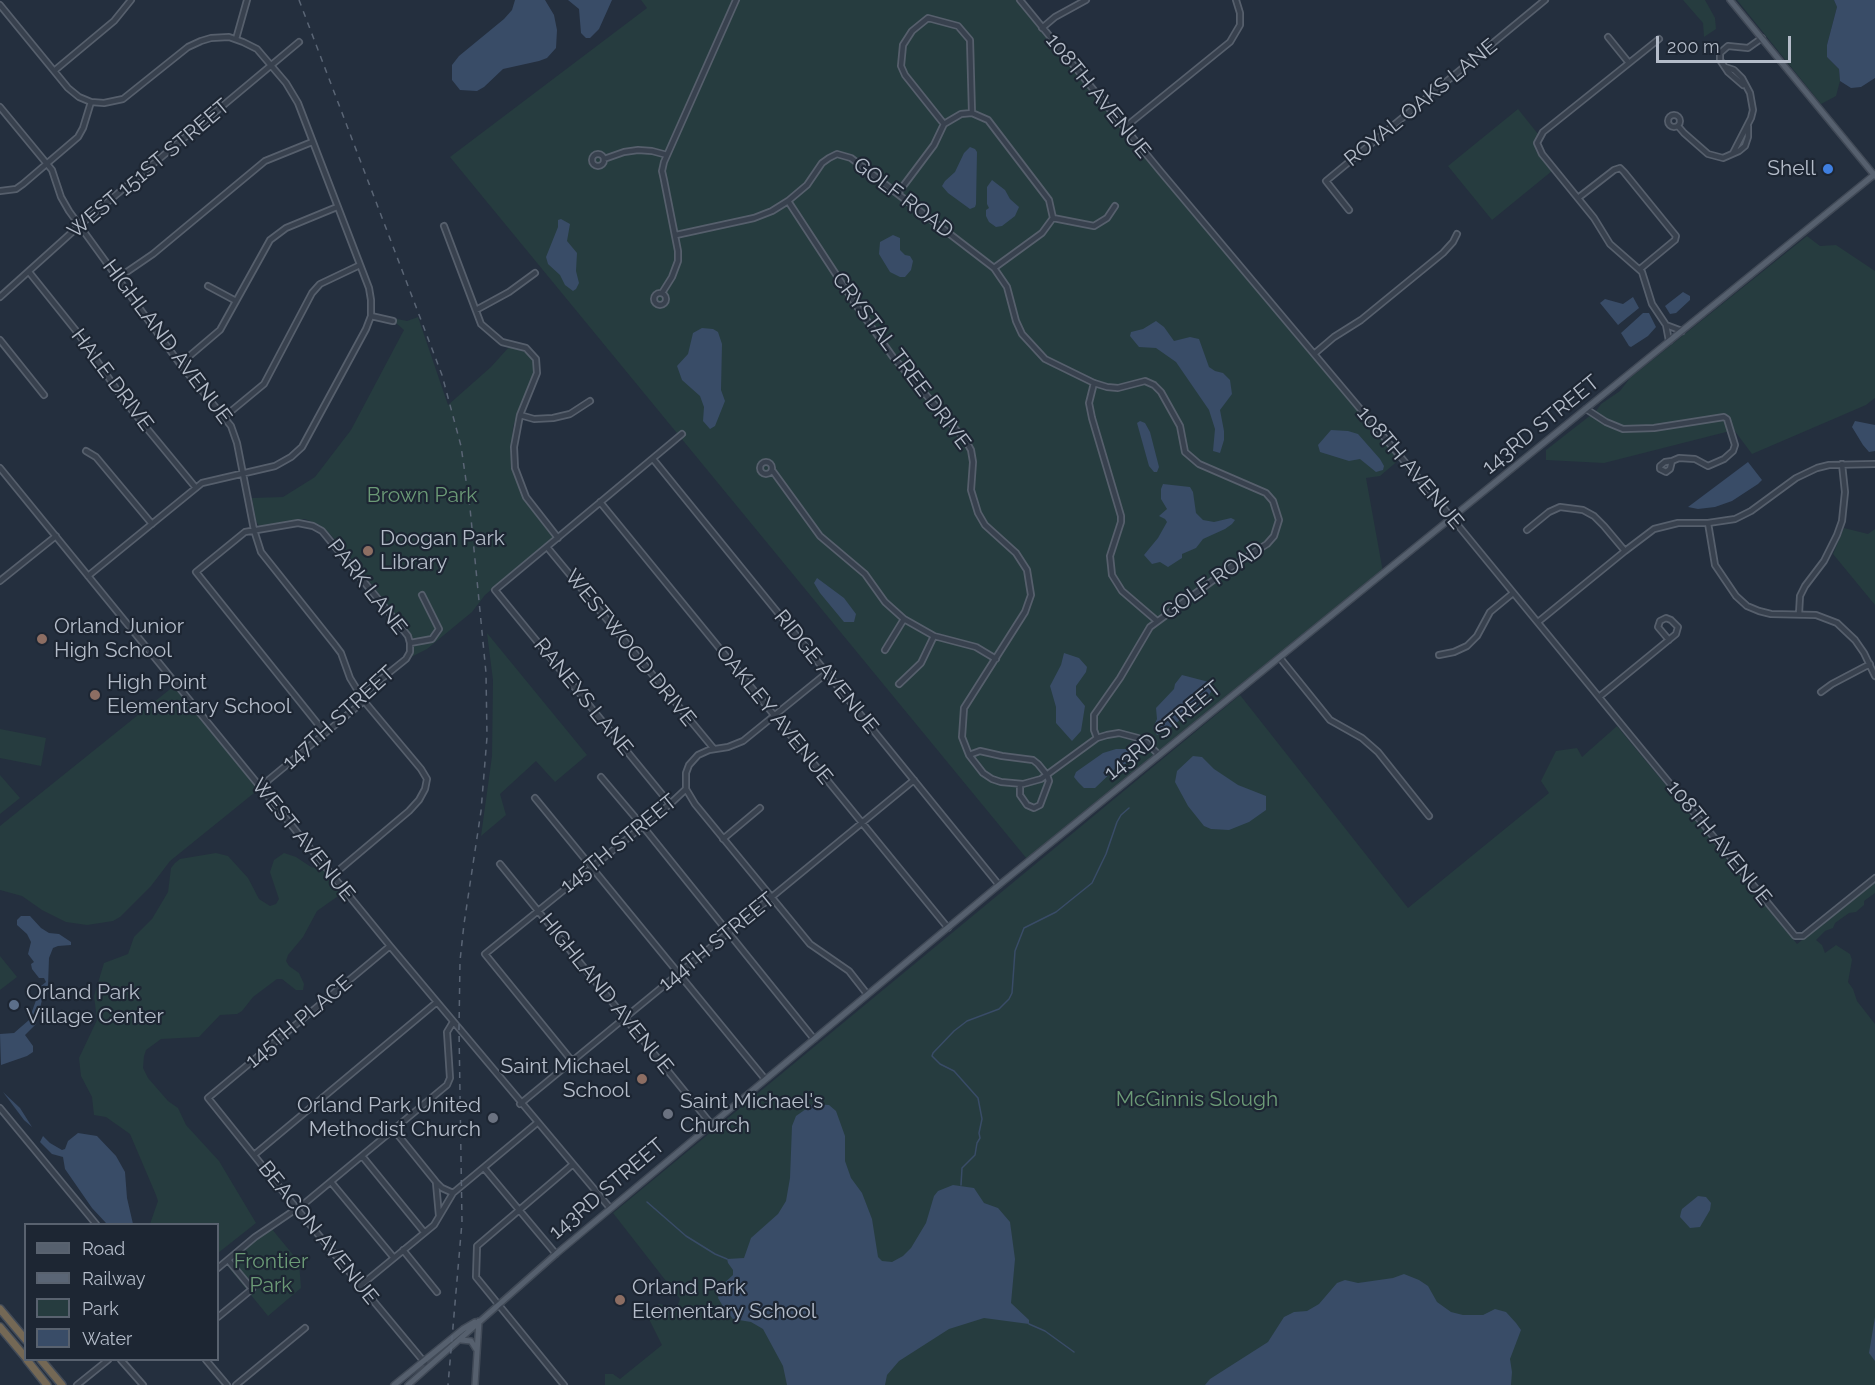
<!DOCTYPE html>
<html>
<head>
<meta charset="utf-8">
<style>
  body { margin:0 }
  #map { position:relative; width:1875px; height:1385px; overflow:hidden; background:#242f3e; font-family:Raleway,sans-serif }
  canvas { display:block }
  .legend { position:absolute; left:24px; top:1223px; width:195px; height:138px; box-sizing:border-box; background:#1d2633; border:2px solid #59626f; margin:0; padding:8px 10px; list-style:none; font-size:18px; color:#b4bcc9 }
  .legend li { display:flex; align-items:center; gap:12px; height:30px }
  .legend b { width:30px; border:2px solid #59626f }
  .scale { position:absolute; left:1656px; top:36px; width:135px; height:27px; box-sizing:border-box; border:3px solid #b4bcc9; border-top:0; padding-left:8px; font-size:18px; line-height:21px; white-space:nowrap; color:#b4bcc9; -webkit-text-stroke:4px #1d2633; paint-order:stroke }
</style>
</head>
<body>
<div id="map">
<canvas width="1875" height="1385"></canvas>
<ul class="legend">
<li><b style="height:8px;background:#56606e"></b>Road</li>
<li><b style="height:8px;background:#5a6575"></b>Railway</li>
<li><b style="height:16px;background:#263c3f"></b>Park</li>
<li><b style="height:16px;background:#394c67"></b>Water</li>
</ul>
<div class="scale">200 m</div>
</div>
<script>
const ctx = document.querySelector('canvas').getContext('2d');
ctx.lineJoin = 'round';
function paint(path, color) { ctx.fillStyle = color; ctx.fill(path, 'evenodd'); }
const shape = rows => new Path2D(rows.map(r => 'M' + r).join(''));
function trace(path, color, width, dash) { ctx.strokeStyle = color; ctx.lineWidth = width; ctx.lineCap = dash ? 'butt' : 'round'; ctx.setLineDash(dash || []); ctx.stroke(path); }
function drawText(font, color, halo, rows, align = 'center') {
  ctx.font = font + ' Raleway,sans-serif'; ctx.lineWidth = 4.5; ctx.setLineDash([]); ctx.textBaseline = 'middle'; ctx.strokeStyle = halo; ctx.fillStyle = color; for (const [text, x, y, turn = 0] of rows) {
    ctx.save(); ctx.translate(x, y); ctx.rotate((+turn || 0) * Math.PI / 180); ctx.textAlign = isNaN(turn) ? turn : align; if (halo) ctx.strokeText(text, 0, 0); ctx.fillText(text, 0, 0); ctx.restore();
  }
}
const green = shape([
  [641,0,1018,0,1400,459,1380,476,1366,478,1383,572,1027,859,450,157,647,8],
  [1683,0,1705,0,1715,18,1716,29,1704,37,1703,23],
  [1737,0,1834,0,1837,7,1827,45,1827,57,1839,69,1840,81,1836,96,1821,104],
  [1518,109,1538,134,1534,140,1536,151,1552,171,1492,220,1448,166],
  [1807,236,1820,246,1836,245,1875,271,1875,398,1866,405,1752,454,1734,430,1604,463,1546,460,1546,450,1596,411,1601,404,1620,391,1630,378],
  [418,317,448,405,491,367,509,347,526,352,531,356,534,360,534,372,513,427,511,462,515,478,521,493,554,537,485,595,472,612,427,649,411,657,414,646,409,632,342,547,329,533,319,525,305,519,259,526,256,521,252,498,283,497,315,477,351,430,404,330,396,323,397,319,407,321],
  [1844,528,1868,534,1875,529,1875,605,1833,554],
  [487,633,587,755,555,782,536,761,500,794,506,815,481,836,492,756,493,680],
  [174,686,259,789,170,861,151,886,120,917,113,921,87,925,66,922,42,910,22,896,0,890,0,826],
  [1240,695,1408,908,1549,793,1541,781,1556,751,1577,748,1582,757,1617,726,1797,944,1875,883,1875,893,1864,901,1864,905,1856,912,1849,913,1835,923,1833,928,1825,931,1816,940,1822,945,1825,953,1836,945,1850,954,1852,960,1848,982,1853,989,1857,1001,1875,1024,1875,1385,605,1385,605,1374,613,1374,620,1379,662,1345,647,1315,651,1308,659,1304,668,1306,675,1312,680,1299,613,1213],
  [0,729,46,738,41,766,0,758],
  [0,775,20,798,0,814],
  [216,853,228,856,248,878,259,899,270,906,276,904,279,899,270,872,274,860,284,853,296,857,311,867,323,870,341,894,317,911,303,937,288,955,286,961,289,966,299,973,304,984,303,990,296,990,282,979,277,979,253,997,242,1011,237,1014,220,1015,199,1037,161,1039,146,1050,144,1056,143,1068,148,1078,168,1101,178,1108,186,1125,219,1161,256,1223,218,1253,218,1224,150,1224,158,1201,156,1195,130,1134,106,1117,94,1115,92,1097,81,1076,79,1058,97,1020,94,996,104,963,128,954,134,937,152,919,168,892,171,868,175,863,180,859],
  [0,956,17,977,0,990],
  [271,1228,299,1262,301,1288,268,1316,225,1263]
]);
const water = shape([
  [515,0,545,0,554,15,557,30,556,48,547,58,539,61,503,69,484,87,477,91,460,90,452,80,452,65,459,56,504,19,512,10],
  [568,0,612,0,599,29,590,38,586,38,581,33,579,9],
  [1834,0,1875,0,1875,78,1861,87,1851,88,1840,81,1839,69,1827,57,1827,45,1837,7],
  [970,147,975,149,977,152,976,204,975,207,970,209,948,193,942,186,945,181,955,172,964,153],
  [992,180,1005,190,1010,199,1019,207,1015,216,1002,226,996,227,989,222,986,216,986,210,989,208,987,204,987,187],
  [561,219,570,224,567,241,577,253,576,271,579,283,576,289,573,291,565,285,560,275,548,264,546,257,558,227,558,220],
  [893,235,900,238,900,250,905,255,910,256,913,261,911,270,905,277,900,277,890,272,879,254,880,242],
  [1683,292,1690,296,1690,300,1676,313,1670,314,1665,306],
  [1633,297,1639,308,1618,325,1600,303,1605,299,1623,304],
  [1643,313,1649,313,1656,327,1648,336,1631,347,1629,346,1621,333],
  [1156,321,1164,327,1174,341,1190,337,1199,339,1209,367,1215,371,1223,373,1230,380,1232,394,1220,410,1224,431,1224,440,1220,453,1213,451,1215,429,1209,410,1176,362,1156,348,1139,347,1130,336,1131,332,1143,329],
  [702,328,713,329,718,332,722,344,721,390,725,401,715,426,710,429,703,421,704,407,700,396,682,380,677,366,688,354,693,333],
  [1140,421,1145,423,1150,432,1159,467,1157,472,1154,472,1149,466,1137,423],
  [1855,421,1875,425,1875,451,1869,452,1863,445,1852,427],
  [1331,430,1348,431,1358,434,1380,459,1384,466,1383,470,1376,472,1360,459,1349,461,1320,452,1318,445],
  [1748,462,1762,480,1758,484,1732,501,1715,507,1698,509,1688,507],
  [1163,484,1190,487,1193,492,1196,513,1203,520,1214,522,1231,518,1235,520,1232,524,1225,529,1203,539,1196,548,1182,554,1182,558,1168,567,1160,562,1152,564,1144,555,1158,538,1167,522,1165,519,1159,516,1167,509,1161,499,1161,489],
  [817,578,844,598,856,614,854,622,844,622,820,593,814,583],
  [1064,653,1079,658,1087,667,1086,672,1076,686,1076,695,1085,706,1081,731,1072,741,1056,723,1056,707,1050,686,1061,665],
  [1182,675,1209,682,1212,685,1212,690,1208,697,1170,728,1157,735,1153,728,1157,719,1156,708,1174,689,1175,684],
  [1116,749,1129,749,1134,755,1127,763,1115,769,1095,788,1084,788,1078,782,1074,777,1076,772,1103,753],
  [1193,756,1202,757,1214,769,1238,785,1266,796,1266,810,1249,822,1229,830,1211,829,1204,826,1188,806,1175,782,1177,771],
  [21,916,30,916,41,928,49,933,59,934,71,942,71,945,58,946,53,948,49,958,48,986,44,992,36,1024,25,1035,33,1046,33,1052,27,1056,1,1065,0,1034,14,1033,29,1020,41,986,46,982,44,978,39,978,32,969,31,964,34,962,28,954,31,942,27,934,17,925,17,920],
  [3,1092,20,1108,32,1127,24,1120],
  [813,1104,829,1105,836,1111,845,1136,845,1161,851,1178,862,1193,872,1219,878,1257,882,1261,892,1262,903,1256,911,1248,926,1223,934,1196,938,1191,953,1185,974,1188,984,1203,998,1208,1010,1222,1015,1259,1011,1303,1029,1320,1029,1324,984,1318,949,1329,899,1361,887,1375,885,1385,787,1385,783,1366,763,1329,751,1322,733,1319,724,1308,718,1298,720,1287,733,1275,733,1270,728,1263,727,1259,744,1258,751,1238,778,1214,786,1201,790,1178,792,1126,796,1116],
  [78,1133,97,1136,116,1156,125,1172,127,1198,133,1224,106,1223,92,1208,65,1169,63,1157,52,1154,40,1142,43,1136,50,1143,62,1150,65,1149,68,1141],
  [1698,1196,1706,1197,1711,1203,1710,1210,1700,1227,1690,1228,1680,1217,1681,1212,1682,1209],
  [1404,1274,1419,1280,1428,1286,1437,1302,1451,1312,1463,1315,1483,1315,1495,1309,1506,1312,1516,1323,1521,1330,1510,1359,1512,1372,1511,1385,1205,1385,1210,1379,1268,1342,1284,1317,1294,1312,1307,1311,1319,1304,1337,1283,1345,1280,1358,1283,1393,1278],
  [1875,1317,1875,1361,1869,1353]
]);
const stream = shape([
  [961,1185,962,1168,975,1155,977,1143,980,1138,979,1133,982,1119,978,1098,954,1071,940,1064,932,1056,933,1053,954,1031,967,1021,999,1009,1009,999,1012,993,1015,951,1024,928,1056,912,1092,883,1106,854,1117,822,1121,815,1129,808],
  [647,1202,686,1236,715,1254,727,1259],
  [1029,1324,1045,1331,1074,1352]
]);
const minor = shape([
  [1020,0,1161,172,1452,518,1795,936,1803,936,1875,878],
  [0,5,68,88,79,97,91,102,104,103,123,99,188,47,201,41,211,38,229,37,243,42,257,49,286,83,298,103,369,288,371,300,371,316,366,329,302,447,291,457,275,466,202,483,88,576],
  [1042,28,1055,17,1086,0],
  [1608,37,1629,63],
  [236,39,247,0],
  [1659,39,1543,132,1537,143,1542,154,1594,218,1610,244,1642,272,1652,304,1666,325,1669,341],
  [1725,67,1734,70,1742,78,1750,93,1753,110,1751,118,1733,153],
  [54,71,114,21,131,0],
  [1743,85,1728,72,1720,60,1720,53,1728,46,1748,48,1762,38],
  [0,107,52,170,61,197,69,211,180,364,231,426,237,443,254,530,261,552,335,645,341,653,350,678,364,701,421,769,427,779,425,789,419,800,409,811,333,875],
  '1668 121a6 6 0 1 1 12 0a6 6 0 1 1-12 0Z',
  [944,124,905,75,901,66,903,45,912,31,928,18,958,26,970,40,972,113],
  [1678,126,1684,133,1708,154,1723,158,1739,151,1745,146,1748,137,1748,126],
  [1124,128,1230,42,1240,25,1240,13,1236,0],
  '592 160a6 6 0 1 1 12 0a6 6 0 1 1-12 0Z',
  [604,159,624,152,638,150,652,151,667,155],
  [0,191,16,189,23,184,78,137,83,128,91,102],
  [898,193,934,145,944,124,961,114,972,113,988,120,1049,200,1053,218,1042,233,994,268],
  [1578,198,1614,170,1620,168,1624,172,1676,236,1675,240,1640,269],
  [788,201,858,308,893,357,966,441,971,450,973,462,971,490,978,513,985,525,1016,553,1027,570,1031,595,1025,612,964,708,962,737,969,755,983,773,992,779,1001,782,1023,784,1041,779,1097,738,1107,735,1119,733,1138,738,1147,743,1159,755],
  [1349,210,1326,181,1545,0],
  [1053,218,1094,226,1107,218,1115,206],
  [444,226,481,324,502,342,526,348,536,359,537,373,520,415,514,447,515,468,526,497,558,538],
  [676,235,754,218,772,211,788,201,807,185,822,163,829,158,837,154,851,158,994,268,1007,287,1016,321,1022,334,1045,359,1094,383,1107,387,1118,388,1145,381,1154,385,1161,392,1180,426,1185,452,1199,464,1266,493,1273,501,1279,520,1274,536,1267,544,1231,567,1150,627,1120,678,1094,715,1094,730,1097,738],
  [29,272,77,332,126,403,196,488],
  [118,278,153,254,265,161,312,142],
  [208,286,236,301],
  '654 299a6 6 0 1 1 12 0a6 6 0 1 1-12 0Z',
  [662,293,672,277,678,261,678,251,664,180,662,171,664,162,736,0],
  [0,297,80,225,299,42],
  [476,310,509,292,535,273],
  [371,316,393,321],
  [1666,325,1682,331],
  [0,340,44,395],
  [1314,354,1334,337,1361,320,1443,253,1453,242,1457,234],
  [180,364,220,330,270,240,286,228,337,207],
  [1094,383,1089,403,1092,418,1121,516,1121,522,1110,556,1112,575,1122,591,1157,621],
  [1586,409,1606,422,1623,429,1654,428,1724,417,1727,419,1735,445,1733,451,1724,459,1708,466,1695,459,1679,458,1672,461,1670,469,1666,472,1660,469,1660,466,1665,462,1672,461],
  [520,415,534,419,553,418,570,414,590,401],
  [224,417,264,384,312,293,320,284,360,265],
  [86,451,96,457,152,524],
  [653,459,999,885],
  '760 468a6 6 0 1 1 12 0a6 6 0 1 1-12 0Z',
  [0,468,390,946,610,1208],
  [772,470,820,536,865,574,885,602,904,619,934,636,976,647,996,659],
  [600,502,948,928],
  [1708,523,1715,565,1736,596,1747,606,1759,611,1771,614,1816,615,1837,623,1855,640,1864,653,1875,676],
  [1527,530,1549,512,1560,507,1583,510,1594,516,1604,526,1625,551],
  [547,547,714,749],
  [0,581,56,536],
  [1799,614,1800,596,1805,586,1824,561,1837,535,1842,521,1845,492,1842,464],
  [1538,622,1625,551,1654,529,1678,523,1708,523,1735,519,1751,511,1796,478,1817,468,1829,465,1875,464],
  [410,643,432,639,439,629,422,595],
  [885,650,904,619],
  [1439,655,1454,652,1467,646,1477,636,1490,612,1513,593],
  [1280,658,1330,720,1362,738,1378,752,1429,816],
  [828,672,743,741,728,747,709,750,698,755,689,765,686,773,686,789,695,804,810,944,849,971,867,994],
  [899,684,921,663,934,636],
  [1821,692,1832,684,1870,664],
  [1599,697,1676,634,1678,627,1671,620,1666,618,1660,621,1658,627,1669,640],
  [969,755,980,751,1002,756,1033,760,1038,764,1047,775,1049,781,1040,805,1034,808,1027,805,1020,795,1020,784],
  [601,777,645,829,814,1039],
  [260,787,364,701,365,692,406,659,410,652,410,643,408,636,388,611,322,531,313,526,298,523,245,532,196,572,325,733],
  [535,798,765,1079],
  [670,804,495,590,682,434],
  [723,839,760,808],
  [500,864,711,1124],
  [390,946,208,1098,297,1209,425,1363],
  [572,1061,485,954,670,804,686,789],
  [520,1104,914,780],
  [0,1108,96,1224],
  [394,1130,436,1182,442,1188,453,1193],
  [254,1155,437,1002],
  [362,1156,424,1232],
  [484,1168,556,1254],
  [331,1182,394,1258],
  [436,1183,439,1216],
  [403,1250,437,1292],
  [218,1268,255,1237,305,1203,447,1085,450,1078,447,1032,453,1022],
  [360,1286,434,1225,453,1193,537,1123],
  [218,1317,252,1289,228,1260],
  [121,1360,143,1385],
  [206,1360,227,1385],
  [77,1385,108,1360],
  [236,1385,305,1328],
  [564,1385,476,1277,477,1246,572,1165]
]);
const major = shape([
  [1730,0,1875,176],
  [461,1340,471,1341,476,1349],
  [394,1385,463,1329,475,1322],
  [408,1385,556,1254,999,885,1875,174],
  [475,1385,479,1321]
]);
const highway = shape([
  [0,1309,26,1340],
  [0,1327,26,1358],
  [27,1360,47,1385],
  [41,1360,62,1385]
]);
const rail = shape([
  [299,0,442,375,461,446,470,508,486,673,487,737,481,811,464,924,460,961,459,1029,462,1222,448,1385]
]);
const markers = [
  [1828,169,6,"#3f7fe0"],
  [368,551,6,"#8d6e63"],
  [42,639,6,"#8d6e63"],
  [95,695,6,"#8d6e63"],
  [14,1005,6,"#5c6f8a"],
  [642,1079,6,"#8d6e63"],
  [668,1114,6,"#6b7280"],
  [493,1118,6,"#6b7280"],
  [620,1300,6,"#8d6e63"]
];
const streetNames = [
  ["108TH AVENUE",1098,96,51],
  ["ROYAL OAKS LANE",1421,103,-39],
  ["WEST 151ST STREET",149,169,-40],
  ["GOLF ROAD",903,198,37],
  ["HIGHLAND AVENUE",167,342,53],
  ["CRYSTAL TREE DRIVE",901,361,53],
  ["HALE DRIVE",112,380,53],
  ["143RD STREET",1541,425,-39],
  ["108TH AVENUE",1410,468,50],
  ["GOLF ROAD",1213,581,-35],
  ["PARK LANE",367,587,52],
  ["WESTWOOD DRIVE",630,648,51],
  ["RIDGE AVENUE",826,672,51],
  ["RANEYS LANE",583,697,51],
  ["OAKLEY AVENUE",774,715,51],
  ["147TH STREET",339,718,-42],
  ["143RD STREET",1163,731,-39],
  ["WEST AVENUE",303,840,51],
  ["108TH AVENUE",1719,843,51],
  ["145TH STREET",619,844,-39],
  ["144TH STREET",717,942,-39],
  ["HIGHLAND AVENUE",606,994,51],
  ["145TH PLACE",299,1022,-40],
  ["143RD STREET",607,1189,-40],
  ["BEACON AVENUE",318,1233,51]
];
const poiNames = [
  ["Shell",1816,169,"right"],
  ["Doogan Park",380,539],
  ["Library",380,563],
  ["Orland Junior",54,627],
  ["High School",54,651],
  ["High Point",107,683],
  ["Elementary School",107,707],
  ["Orland Park",26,993],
  ["Village Center",26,1017],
  ["Saint Michael",630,1067,"right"],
  ["School",630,1091,"right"],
  ["Saint Michael's",680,1102],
  ["Church",680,1126],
  ["Orland Park United",481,1106,"right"],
  ["Methodist Church",481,1130,"right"],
  ["Orland Park",632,1288],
  ["Elementary School",632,1312]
];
const parkNames = [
  ["Brown Park",422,496],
  ["McGinnis Slough",1197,1100],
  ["Frontier",271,1262],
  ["Park",271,1286]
];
paint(green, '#263c3f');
paint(water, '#394c67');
trace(stream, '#394c67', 1.5);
trace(minor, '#565f6c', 8);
trace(major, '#414a57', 8);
trace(highway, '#434c59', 10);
trace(minor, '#38414e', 4.5);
trace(major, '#56606e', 5);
trace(highway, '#746855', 7);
trace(rail, '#5a6575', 1.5, [6, 6]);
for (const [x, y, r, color] of markers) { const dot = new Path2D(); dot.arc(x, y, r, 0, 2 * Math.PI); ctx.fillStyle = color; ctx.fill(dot); trace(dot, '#1d2633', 2); }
drawText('21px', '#b4bcc9', '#1d2633', streetNames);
drawText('21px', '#b4bcc9', '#1d2633', poiNames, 'left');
drawText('21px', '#6b9a76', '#1d2633', parkNames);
</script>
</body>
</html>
